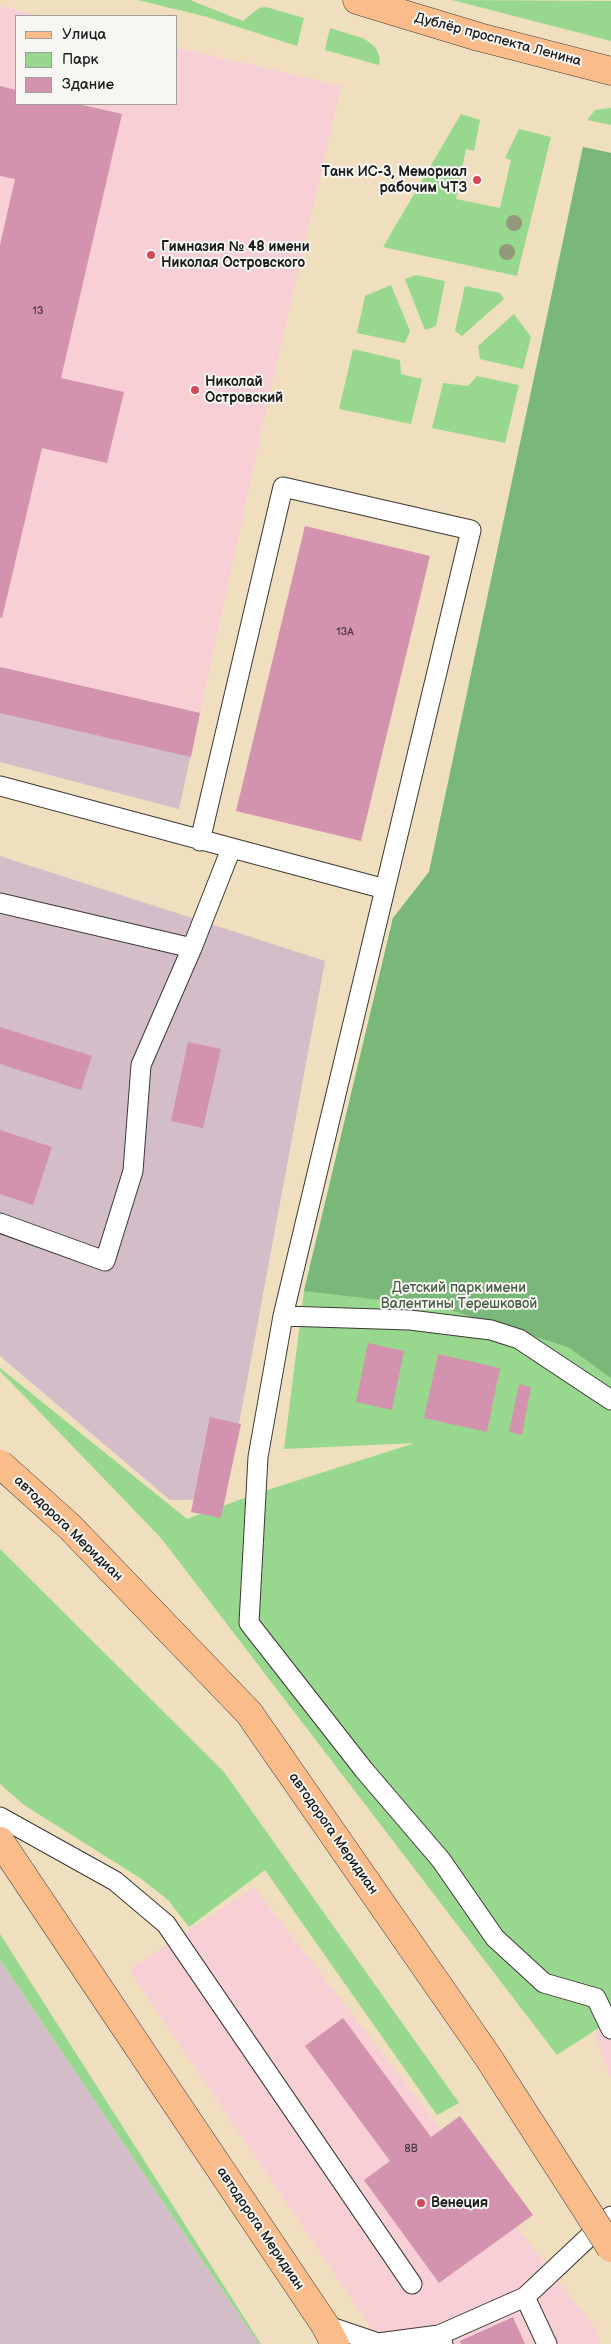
<!DOCTYPE html>
<html>
<head>
<meta charset="utf-8">
<style>
  body { margin:0 }
  #map { position:relative; width:611px; height:2344px; overflow:hidden; background:#efdfbf; font-family:"Balsamiq Sans",sans-serif }
  canvas { display:block }
  .legend { position:absolute; left:15px; top:15px; width:162px; height:90px; box-sizing:border-box; background:#f6f6f2; border:1px solid #9f9f9c; margin:0; padding:6px 9px; list-style:none; font-size:15px; color:#1c1c1c }
  .legend li { display:flex; align-items:center; gap:10px; height:25px }
  .legend b { width:25px; border:1px solid #9f9f9c }
</style>
</head>
<body>
<div id="map">
<canvas width="611" height="2344"></canvas>
<ul class="legend">
<li><b style="height:6px;background:#fabc8b"></b>Улица</li>
<li><b style="height:14px;background:#98d88e"></b>Парк</li>
<li><b style="height:14px;background:#d393ae"></b>Здание</li>
</ul>
</div>
<script>
const ctx = document.querySelector('canvas').getContext('2d');
ctx.lineJoin = 'round';
function paint(path, color) { ctx.fillStyle = color; ctx.fill(path, 'evenodd'); }
const shape = rows => new Path2D(rows.map(r => 'M' + r).join(''));
function trace(path, color, width, dash) { ctx.strokeStyle = color; ctx.lineWidth = width; ctx.lineCap = dash ? 'butt' : 'round'; ctx.setLineDash(dash || []); ctx.stroke(path); }
function drawText(font, color, halo, rows, align = 'center') {
  ctx.font = font + ' "Balsamiq Sans",sans-serif'; ctx.lineWidth = 4; ctx.setLineDash([]); ctx.textBaseline = 'middle'; ctx.strokeStyle = halo; ctx.fillStyle = color; for (const [text, x, y, turn = 0] of rows) {
    ctx.save(); ctx.translate(x, y); ctx.rotate((+turn || 0) * Math.PI / 180); ctx.textAlign = isNaN(turn) ? turn : align; if (halo) ctx.strokeText(text, 0, 0); ctx.fillText(text, 0, 0); ctx.restore();
  }
}
const built = shape([
  [0,6,43,16,16,16,16,104,176,104,176,47,341,86,267,406,200,713,0,667],
  [254,1887,598,2332,599,2344,382,2344,129,1970],
  [611,2020,611,2078,594,2033]
]);
const industrial = shape([
  [0,667,200,713,179,809,0,762],
  [0,856,325,961,225,1499,170,1500,0,1356],
  [0,1960,259,2344,0,2344]
]);
const green = shape([
  [138,0,190,0,243,21,259,8,266,7,304,18,297,46,207,17],
  [452,0,611,1,611,41],
  [330,28,365,39,376,48,380,58,379,65,325,50],
  [611,108,611,125,587,120,595,110],
  [461,114,480,120,474,151,466,149,456,199,500,208,511,160,505,158,519,129,551,137,517,276,383,247],
  [583,147,611,153,611,2020,557,2055,161,1538,0,1371,0,1368,187,1519,261,1492,415,1443,284,1449,304,1291,393,918,429,872],
  [416,275,445,281,436,326,425,330,405,279],
  [391,285,410,331,405,343,357,333,365,296],
  [465,286,500,293,504,299,462,336,455,331],
  [514,314,531,337,523,369,480,359,478,346],
  [353,349,400,360,401,374,422,379,411,424,339,409],
  [477,376,519,385,505,443,432,428,443,383,468,386],
  [0,1549,224,1772,459,2103,437,2115,265,1870,189,1927,168,1900,140,1878,24,1805,0,1784],
  [0,1934,261,2344,259,2344,0,1960]
]);
const forest = shape([
  [583,147,611,153,611,1378,568,1347,441,1307,304,1291,393,918,429,872]
]);
const building = shape([
  [0,86,16,90,16,104,78,104,122,114,61,378,124,392,107,463,42,448,2,618,0,617,0,245,15,179,0,176],
  [305,526,430,556,361,841,236,811],
  [0,667,200,713,191,757,0,713],
  [0,1027,92,1056,81,1090,0,1064],
  [188,1042,221,1049,203,1128,171,1121],
  [0,1130,52,1147,33,1205,0,1194],
  [368,1343,404,1351,392,1410,356,1402],
  [438,1354,500,1368,487,1432,424,1418],
  [519,1384,531,1387,522,1435,509,1432],
  [210,1417,241,1424,221,1518,191,1512],
  [343,2018,431,2137,460,2116,533,2215,439,2283,364,2180,390,2161,305,2046],
  [513,2317,525,2344,461,2344,460,2341]
]);
const lane = shape([
  [0,786,385,889,283,1316,258,1457,249,1623,364,1770,441,1860,495,1938,544,1983,596,1998,611,2029],
  [200,841,283,487,471,530,385,889],
  [0,903,192,948],
  [0,1223,105,1261,133,1171,141,1065,192,948,231,849],
  [283,1316,410,1320,491,1330,519,1339,611,1400],
  [0,1817,115,1881,166,1924,412,2284],
  [325,2325,378,2343,439,2335,443,2344],
  [439,2335,525,2297],
  [547,2344,525,2297,611,2216]
]);
const primary = shape([
  [357,0,479,37,611,71],
  [0,1841,325,2325,335,2344]
]);
const primaryBridge = shape([
  [0,1464,70,1527,249,1713,488,2057,611,2248]
]);
const trees = [
  [514,223],
  [507,252]
];
const markers = [
  [477,180,5,"#d1495b"],
  [151,255,5,"#d1495b"],
  [195,390,5,"#d1495b"],
  [421,2203,5,"#d1495b"]
];
const numberNames = [
  ["13",38,311],
  ["13А",345,632],
  ["8В",411,2149]
];
const streetNames = [
  ["Дублёр проспекта Ленина",498,40,15],
  ["автодорога Меридиан",68,1529,44],
  ["автодорога Меридиан",333,1834,55],
  ["автодорога Меридиан",260,2229,56]
];
const poiNames = [
  ["Танк ИС-3, Мемориал",467,172,"right"],
  ["рабочим ЧТЗ",467,188,"right"],
  ["Гимназия № 48 имени",161,247],
  ["Николая Островского",161,263],
  ["Николай",205,382],
  ["Островский",205,398],
  ["Венеция",431,2203]
];
const parkNames = [
  ["Детский парк имени",459,1288],
  ["Валентины Терешковой",459,1304]
];
paint(built, '#f7cfd4');
paint(industrial, '#d2bdc8');
paint(green, '#98d88e');
paint(forest, '#7ab879');
paint(building, '#d393ae');
trace(lane, '#3c3934', 21);
trace(primary, '#3c3934', 29);
trace(lane, '#fff', 19);
trace(primary, '#fabc8b', 28);
trace(primaryBridge, '#3c3934', 29, []);
trace(primaryBridge, '#fabc8b', 28);
ctx.fillStyle = '#93987b';
for (const [x, y] of trees) { ctx.beginPath(); ctx.arc(x, y, 8, 0, 2 * Math.PI); ctx.fill(); }
for (const [x, y, r, color] of markers) { const dot = new Path2D(); dot.arc(x, y, r, 0, 2 * Math.PI); ctx.fillStyle = color; ctx.fill(dot); trace(dot, '#f6f6f2', 2); }
drawText('11px', '#4a3a40', null, numberNames);
drawText('14px', '#1c1c1c', '#f6f6f2', streetNames);
drawText('bold 14px', '#1c1c1c', '#f6f6f2', poiNames, 'left');
drawText('14px', '#475e44', '#f6f6f2', parkNames);
</script>
</body>
</html>
